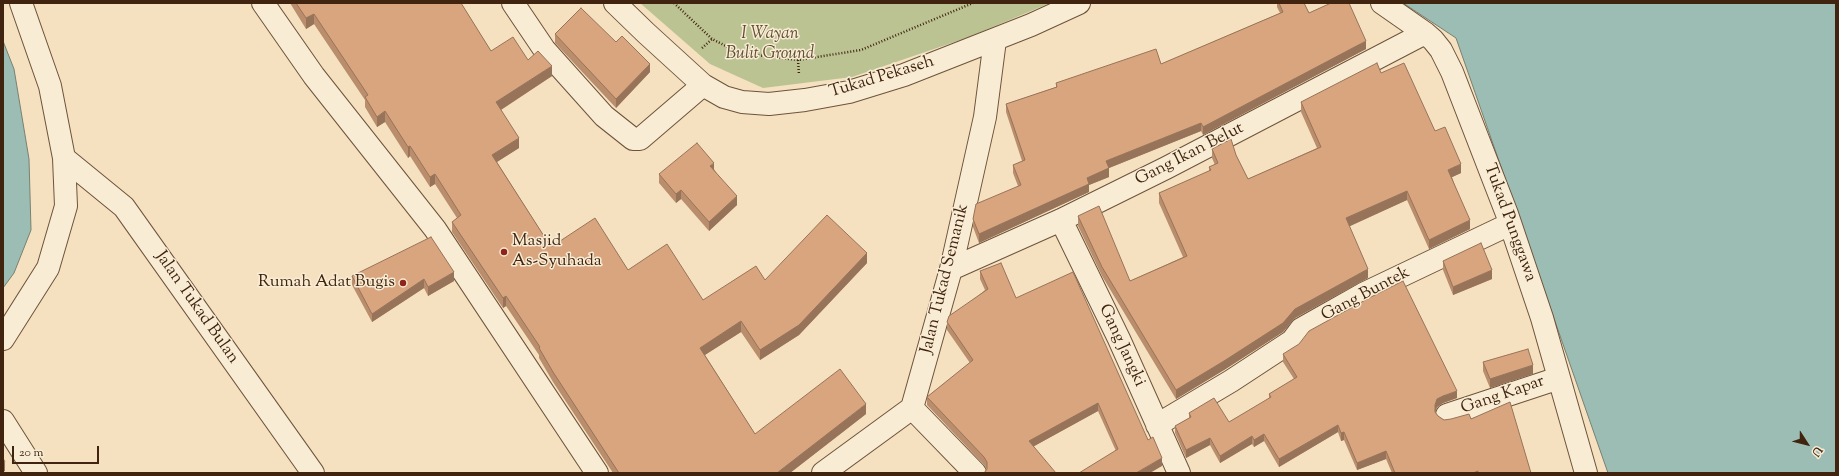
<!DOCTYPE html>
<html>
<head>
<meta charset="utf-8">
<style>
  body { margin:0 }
  #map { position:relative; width:1839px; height:476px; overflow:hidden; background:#f5e1bf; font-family:"Sorts Mill Goudy",serif }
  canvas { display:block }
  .frame { position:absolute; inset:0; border:4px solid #41240f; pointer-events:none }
  .north { position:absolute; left:1787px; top:424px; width:40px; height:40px; -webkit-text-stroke:3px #f8ecd5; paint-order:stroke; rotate:126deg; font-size:11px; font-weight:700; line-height:16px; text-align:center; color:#41240f }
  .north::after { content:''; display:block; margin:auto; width:14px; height:18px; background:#41240f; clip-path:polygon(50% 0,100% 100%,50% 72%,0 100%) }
  .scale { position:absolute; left:12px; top:446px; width:87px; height:18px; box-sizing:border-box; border:2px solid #41240f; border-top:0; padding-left:5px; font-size:12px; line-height:14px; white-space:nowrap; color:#41240f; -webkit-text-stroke:3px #f8ecd5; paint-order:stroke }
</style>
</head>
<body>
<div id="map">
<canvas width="1839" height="476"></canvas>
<div class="frame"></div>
<div class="north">U</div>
<div class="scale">20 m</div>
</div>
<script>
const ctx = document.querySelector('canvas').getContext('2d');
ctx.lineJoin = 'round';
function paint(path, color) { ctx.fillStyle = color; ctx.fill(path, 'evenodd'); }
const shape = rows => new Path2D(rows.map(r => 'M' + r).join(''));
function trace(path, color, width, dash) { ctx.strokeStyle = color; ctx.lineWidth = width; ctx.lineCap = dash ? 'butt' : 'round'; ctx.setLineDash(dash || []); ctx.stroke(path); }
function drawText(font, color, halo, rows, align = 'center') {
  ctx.font = font + ' "Sorts Mill Goudy",serif'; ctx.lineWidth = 3; ctx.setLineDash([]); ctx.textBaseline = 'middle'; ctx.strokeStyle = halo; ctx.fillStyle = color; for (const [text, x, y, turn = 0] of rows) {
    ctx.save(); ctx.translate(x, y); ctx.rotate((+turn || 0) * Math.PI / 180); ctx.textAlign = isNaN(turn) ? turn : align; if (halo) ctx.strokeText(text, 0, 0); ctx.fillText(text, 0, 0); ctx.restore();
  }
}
const green = shape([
  [640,3,1050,3,969,37,852,77,763,88,710,64]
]);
const water = shape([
  [1403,3,1836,3,1836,473,1608,473,1456,38,1403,3],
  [3,41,14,69,29,159,31,230,14,273,3,288,3,41]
]);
const path = shape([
  [674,3,712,39,740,53,798,60,861,50,973,3],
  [702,48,712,39],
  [798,60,799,75]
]);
const minor = shape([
  [263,3,314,76,435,229,597,473],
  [513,3,544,49,604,116,633,139,640,139,703,85],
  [615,3,646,33,703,85,724,97,742,102,769,104,805,100,849,92,904,75,1031,25,1079,3],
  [1382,3,1425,33,1433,40,1441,50,1452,72,1507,214,1542,318,1586,473],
  [64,158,124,207,313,473],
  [1061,220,1119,339,1179,473],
  [951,269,1061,220,1166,168,1425,33],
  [3,339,48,268,66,206,64,158,50,86,21,3],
  [912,408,975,473],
  [1447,415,1559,378],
  [3,421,36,473],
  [1157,425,1231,381,1292,341,1301,329,1363,294,1510,224],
  [823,473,912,408,951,269,985,117,995,40]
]);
const wall = shape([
  [290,3,461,3,491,51,528,60,552,76,501,110,519,148,497,162,551,247,628,270,703,300,765,280,867,263,799,335,760,360,741,332,705,355,755,434,866,414,790,473,613,473,553,382,539,358,539,355,506,306,503,308,452,232,452,222,457,218,435,184,430,187,410,156,408,158,385,122,377,127,365,107,365,100,314,24,306,29],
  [1277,3,1304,3,1309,13,1366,49,1203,135,1201,131,1109,168,1109,177,1089,185,1089,192,979,243,973,227,973,219,1018,186,1013,173,1013,165,1022,161,1006,112,1006,104,1056,87,1056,83,1161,64,1280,13,1277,7],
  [555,34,616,42,650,72,616,108,555,43],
  [1381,73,1435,131,1461,173,1452,177,1470,229,1429,249,1407,200,1349,226,1368,278,1295,318,1283,332,1224,370,1176,399,1102,276,1078,226,1078,216,1130,281,1183,257,1159,203,1159,193,1209,171,1209,167,1215,165,1212,158,1212,149,1236,155,1248,179,1317,148,1301,112,1301,102],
  [714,169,737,205,709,231,681,199,676,203,659,183,659,174],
  [1443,261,1492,279,1453,295,1443,270],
  [980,271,1016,298,1148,440,1162,466,1116,451,1098,411,1034,446,987,469,984,465,927,405,927,397,970,363,947,330,947,322,985,290,980,279],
  [352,276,454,281,428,296,424,288,372,322,352,285],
  [1283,354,1457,398,1443,403,1437,407,1435,412,1438,416,1444,420,1471,419,1531,473,1392,473,1386,459,1357,470,1344,440,1341,441,1338,432,1279,467,1264,441,1254,447,1252,444,1220,463,1210,445,1186,458,1175,433,1175,426,1189,418,1189,413,1229,422,1269,399,1269,394,1294,379,1283,362],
  [1483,362,1533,374,1490,388,1483,371]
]);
const shadedWall = shape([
  [314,14,314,24,306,29,306,18],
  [1366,41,1366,49,1203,135,1203,127],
  [650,64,650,72,616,108,616,99],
  [552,66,552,76,496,113,496,102],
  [385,111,385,122,377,127,377,117],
  [1201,123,1201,131,1109,168,1109,177,1089,185,1089,192,979,243,979,234,1087,178,1106,161],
  [519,138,519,148,492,165,492,155],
  [410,146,410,156,408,158,408,147],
  [714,163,714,172,710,166],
  [1461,164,1461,173,1448,179,1448,170],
  [435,174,435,184,430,187,430,177],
  [681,190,681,199,676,203,676,194],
  [1407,191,1407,200,1346,228,1346,218],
  [737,196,737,205,709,231,709,222],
  [1470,220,1470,229,1429,249,1429,240],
  [867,253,867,263,799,335,760,360,760,350],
  [1368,269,1368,278,1295,318,1283,332,1224,370,1176,399,1176,390,1295,309],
  [1492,270,1492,279,1453,295,1453,287],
  [454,272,454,281,428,296,428,287],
  [424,279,424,288,372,322,372,314],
  [506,296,506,306,503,308,503,298],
  [741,321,741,332,700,358,700,348],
  [1533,365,1533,374,1490,388,1490,379],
  [1457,391,1457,398,1443,403,1437,407,1435,413,1435,405,1437,399,1443,396],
  [1098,403,1098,411,1029,449,1029,441],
  [866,404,866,414,790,473,777,473],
  [1338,425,1338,432,1279,467,1279,459],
  [1344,432,1344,440,1341,441,1341,433],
  [1264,434,1264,441,1254,447,1254,440],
  [1252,436,1252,444,1220,463,1220,456],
  [1210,438,1210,445,1186,458,1186,450],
  [1386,451,1386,459,1357,470,1357,463],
  [1162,458,1162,466,1150,473,1136,473],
  [5,462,5,471,3,472,3,463]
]);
const building = shape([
  [296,3,461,3,491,51,513,37,528,60,538,51,552,66,496,102,519,138,492,155,551,247,595,218,628,270,667,244,703,300,756,266,765,280,827,215,867,253,799,325,760,350,741,321,700,348,755,434,840,369,866,404,777,473,619,473,553,372,539,348,540,347,506,296,503,298,452,222,461,215,435,174,430,177,410,146,408,147,385,111,377,117,365,97,368,95,314,14,306,18,296,3],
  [1279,3,1304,3,1309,13,1331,3,1349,3,1366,41,1203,127,1201,123,1106,161,1109,168,1087,178,1089,184,979,234,973,219,976,204,1021,185,1013,165,1025,160,1006,104,1057,87,1056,83,1156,49,1161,64,1283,12,1279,3],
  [581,8,616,42,622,36,650,64,616,99,555,34,581,8],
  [1377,63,1381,73,1404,63,1435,131,1445,127,1461,164,1448,170,1470,220,1429,240,1407,191,1346,218,1368,269,1295,309,1283,323,1224,361,1176,390,1102,267,1078,216,1099,206,1130,281,1187,256,1159,193,1211,170,1209,167,1218,163,1212,149,1231,139,1236,155,1248,179,1321,147,1301,102,1377,63],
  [697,143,714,163,710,166,737,196,709,222,681,190,676,194,659,174,697,143],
  [431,237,454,272,428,287,424,279,372,314,352,276,431,237],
  [1481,243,1492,270,1453,287,1443,261,1481,243],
  [1001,263,1016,298,1073,272,1148,440,1153,437,1162,458,1136,473,1079,473,1118,449,1098,403,1029,441,1056,473,984,473,987,469,987,462,984,457,927,397,973,360,947,322,949,316,988,289,980,271,1001,263],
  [1403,281,1457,391,1443,396,1437,399,1435,405,1435,412,1438,416,1444,420,1451,419,1469,414,1471,419,1510,402,1531,473,1478,473,1478,471,1473,473,1395,473,1386,451,1357,463,1344,432,1341,433,1338,425,1279,459,1264,434,1254,440,1252,436,1220,456,1210,438,1186,450,1175,426,1191,417,1189,413,1214,398,1229,422,1271,397,1269,394,1297,377,1283,354,1299,344,1309,331,1369,298,1403,281],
  [1528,349,1533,365,1490,379,1483,362,1528,349],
  [3,458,5,462,3,463,3,458]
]);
const markers = [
  [504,252,4,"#8f2418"],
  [403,283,4,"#8f2418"]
];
const parkNames = [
  ["I Wayan",770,35],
  ["Bulit Ground",770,55]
];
const streetNames = [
  ["Tukad Pekaseh",882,78,-17],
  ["Gang Ikan Belut",1190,155,-27],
  ["Tukad Punggawa",1509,223,70],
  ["Jalan Tukad Semanik",946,279,-76],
  ["Gang Buntek",1366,295,-28],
  ["Jalan Tukad Bulan",196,308,55],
  ["Gang Jangki",1121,346,65],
  ["Gang Kapar",1503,396,-19]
];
const poiNames = [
  ["Masjid",512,242],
  ["As-Syuhada",512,262],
  ["Rumah Adat Bugis",395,283,"right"]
];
paint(green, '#bbc393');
paint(water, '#9cbdb4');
trace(water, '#788072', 1);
trace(minor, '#6e533b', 24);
trace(path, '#41240f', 2.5, [1, 2]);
trace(minor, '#f8ecd5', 22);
paint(wall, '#ba8e6d');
paint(shadedWall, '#977459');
paint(building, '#d8a57f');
trace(building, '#977459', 1);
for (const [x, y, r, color] of markers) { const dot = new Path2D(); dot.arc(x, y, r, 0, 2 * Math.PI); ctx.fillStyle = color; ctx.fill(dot); trace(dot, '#f8ecd5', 1.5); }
drawText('italic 17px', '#604c30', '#f8ecd5', parkNames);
drawText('17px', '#41240f', '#f8ecd5', streetNames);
drawText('17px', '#41240f', '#f8ecd5', poiNames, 'left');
</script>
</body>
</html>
